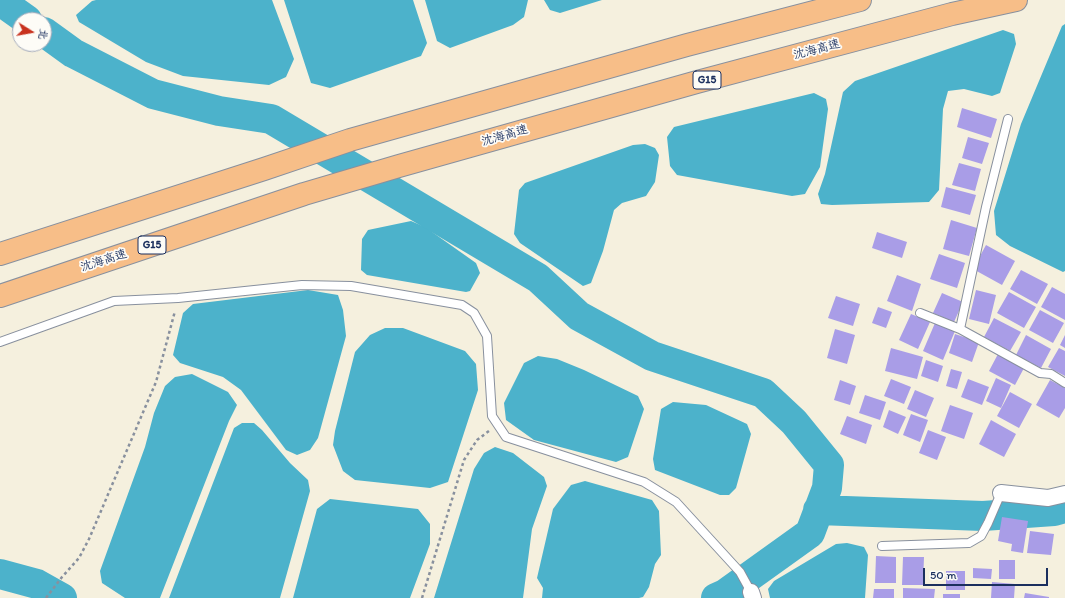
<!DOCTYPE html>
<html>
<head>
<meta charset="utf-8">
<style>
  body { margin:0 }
  #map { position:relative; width:1065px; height:598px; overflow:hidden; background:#f5f0de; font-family:Itim,"LXGW WenKai TC",sans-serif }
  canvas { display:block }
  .north { position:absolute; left:12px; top:12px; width:40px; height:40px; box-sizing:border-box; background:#fdfcf7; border:1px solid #a3aaba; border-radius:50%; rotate:101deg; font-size:11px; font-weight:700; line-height:16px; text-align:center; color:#1b2f5e }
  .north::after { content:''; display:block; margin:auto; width:14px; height:18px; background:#c8321e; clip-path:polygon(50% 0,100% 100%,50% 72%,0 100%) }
  .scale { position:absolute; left:923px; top:568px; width:125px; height:18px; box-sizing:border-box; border:2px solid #1b2f5e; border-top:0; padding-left:5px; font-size:12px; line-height:14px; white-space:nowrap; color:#1b2f5e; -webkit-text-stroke:3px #fdfcf7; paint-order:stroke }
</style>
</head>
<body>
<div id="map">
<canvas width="1065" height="598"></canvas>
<div class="north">北</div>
<div class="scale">50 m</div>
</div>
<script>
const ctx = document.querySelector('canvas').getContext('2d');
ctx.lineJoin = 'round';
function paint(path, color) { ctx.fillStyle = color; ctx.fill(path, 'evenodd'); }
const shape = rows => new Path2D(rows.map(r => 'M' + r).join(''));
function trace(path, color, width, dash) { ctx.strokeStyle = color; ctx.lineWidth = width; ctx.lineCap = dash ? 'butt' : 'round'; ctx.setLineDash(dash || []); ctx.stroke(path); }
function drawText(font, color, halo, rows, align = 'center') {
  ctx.font = font + ' Itim,"LXGW WenKai TC",sans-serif'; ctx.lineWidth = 3.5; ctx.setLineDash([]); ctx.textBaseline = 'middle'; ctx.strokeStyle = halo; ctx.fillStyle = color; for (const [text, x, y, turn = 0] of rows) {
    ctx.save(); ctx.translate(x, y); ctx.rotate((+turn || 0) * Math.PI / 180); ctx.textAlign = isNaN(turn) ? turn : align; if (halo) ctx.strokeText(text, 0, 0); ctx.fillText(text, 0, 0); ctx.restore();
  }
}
const water = shape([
  [96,0,272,0,294,59,286,77,269,85,183,76,146,62,79,22,76,15,92,1],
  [284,0,413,0,427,43,421,56,330,88,311,83],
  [425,0,528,0,524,17,513,25,450,48,437,41],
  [544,0,602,0,560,13,550,10],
  [1065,24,1065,271,1063,272,1010,246,996,235,994,211,1021,124,1062,26],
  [1003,30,1014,34,1016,44,1000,93,992,96,964,89,948,91,943,109,939,190,929,202,832,205,821,204,818,194,825,174,843,92,855,81],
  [814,93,826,99,828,109,820,167,805,194,792,196,677,175,670,166,667,137,674,127],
  [645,144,655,148,659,155,655,182,646,196,622,203,614,210,603,251,591,283,583,286,520,243,514,234,519,190,525,183,633,145],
  [411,221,425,227,476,263,480,273,470,291,466,292,367,275,361,270,362,239,368,230],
  [308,290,338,295,343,310,346,336,318,438,310,450,297,455,286,450,241,390,223,377,180,363,173,355,183,313,193,304],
  [385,328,403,328,465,351,476,364,478,390,448,482,430,488,355,480,343,471,333,445,335,431,355,352,370,335],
  [538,356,557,359,584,370,638,396,644,409,628,457,616,462,534,440,506,420,504,403,524,363],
  [192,374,228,392,237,405,229,421,160,598,125,598,102,583,100,571,145,447,154,413,165,386,175,377],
  [673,402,706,405,747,424,751,434,736,488,729,495,720,495,655,470,653,459,661,409],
  [242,423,254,423,262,430,290,463,308,480,310,491,280,598,169,598,234,428],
  [495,447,513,453,544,477,547,486,532,529,523,598,434,598,474,469,484,453],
  [585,481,652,500,659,511,661,555,655,564,649,587,643,597,639,598,542,598,543,588,537,578,553,509,571,485],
  [330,499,418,509,430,524,430,544,410,598,293,598,317,509],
  [847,543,864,547,868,555,865,598,770,598,768,589,774,581,836,544]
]);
const river = shape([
  [1,0,6,5,27,20],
  [44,32,73,53,153,94,219,111,271,119,538,278,579,316,652,356,763,393,794,422,829,465,827,488,810,533,725,594,716,598],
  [818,510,983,516,1054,511,1065,508],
  [0,574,37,584,62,598]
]);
const building = shape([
  [962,108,997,119,991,138,957,127],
  [968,137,989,143,982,164,962,158],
  [959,163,981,169,975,191,952,185],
  [946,187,976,195,970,215,941,207],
  [951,220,977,228,969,256,943,249],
  [877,232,907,242,902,258,872,248],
  [986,245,1015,261,1002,285,973,269],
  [939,254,965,263,957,288,930,279],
  [1021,270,1048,284,1037,304,1010,289],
  [897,275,921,284,912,311,887,301],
  [1052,287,1065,294,1065,320,1041,307],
  [976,290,996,295,989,324,969,319],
  [1009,292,1036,307,1024,328,997,313],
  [942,293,963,302,954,322,933,313],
  [836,296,860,304,853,326,828,318],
  [878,307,892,312,886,328,872,323],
  [1040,310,1064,323,1053,343,1029,330],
  [911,314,930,322,918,349,899,340],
  [994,318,1021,332,1010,351,984,337],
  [935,323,955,331,943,360,923,351],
  [835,329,855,335,847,364,827,358],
  [955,334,979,342,972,362,949,353],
  [1026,335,1051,349,1041,368,1016,355],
  [1065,335,1065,348,1060,345],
  [891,348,923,357,917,379,885,371],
  [1059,348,1065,351,1065,376,1048,367],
  [998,354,1024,368,1015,385,989,371],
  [926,360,943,366,938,382,921,376],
  [951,369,962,372,957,389,946,386],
  [996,378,1011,385,1001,408,986,401],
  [891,379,911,387,904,404,884,396],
  [968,379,989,387,982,405,961,397],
  [840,380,856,386,850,405,834,400],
  [1050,380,1065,388,1065,408,1059,418,1036,405],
  [915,390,934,398,926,417,907,409],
  [1010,392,1032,404,1019,428,997,416],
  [865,395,886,402,880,420,859,413],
  [950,405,973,413,964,439,941,431],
  [889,410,906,417,898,434,883,427],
  [911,414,928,420,920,442,903,435],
  [847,416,872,425,866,444,840,434],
  [991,420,1016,434,1004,457,979,444],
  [928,430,946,437,937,460,919,453],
  [1002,517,1028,521,1023,553,1011,551,1012,544,998,541],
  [1030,531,1054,534,1051,555,1027,553],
  [876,556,896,557,896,583,875,583],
  [903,557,924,557,923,585,902,585],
  [999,560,1015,560,1015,579,999,579],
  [973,568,992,569,991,579,973,578],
  [946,571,965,571,965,590,946,590],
  [992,582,1015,584,1014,598,991,598],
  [903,588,935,589,934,598,903,598],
  [874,589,894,589,894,598,873,598],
  [1025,593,1049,597,1049,598,1024,598],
  [943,594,960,594,960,598,943,598]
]);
const path = shape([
  [46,598,62,577,79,558,89,539,156,382,175,311],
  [422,598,464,460,477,440,489,431]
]);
const service = shape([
  [920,313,960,329,1040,373,1051,374,1065,383],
  [960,329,986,207,1008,119],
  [0,342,114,301,178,298,302,285,351,286,462,305,474,313,487,336,492,416,506,437,644,482,676,502,740,572,751,592],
  [882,546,969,543,981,536,988,523,1001,493]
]);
const minor = shape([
  [1001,493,1048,498,1065,494],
  [751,592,753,598]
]);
const motorway = shape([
  [0,254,264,169,350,140,687,45,860,0],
  [0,296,304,194,399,166,697,82,952,14,1016,0]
]);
const shields = [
  [707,80,28],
  [152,245,28]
];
const shieldNames = [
  ["G15",707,80],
  ["G15",152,245]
];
const streetNames = [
  ["沈海高速",817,50,-15],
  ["沈海高速",505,136,-16],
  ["沈海高速",104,261,-18]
];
paint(water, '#4cb2cb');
trace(river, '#4cb2cb', 30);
paint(building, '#a99de7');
trace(service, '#88909e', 10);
trace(minor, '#88909e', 18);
trace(motorway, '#88909e', 24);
trace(path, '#88909e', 2.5, [3, 3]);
trace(service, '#fff', 8);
trace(minor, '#fff', 16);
trace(motorway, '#f7be88', 22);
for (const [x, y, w] of shields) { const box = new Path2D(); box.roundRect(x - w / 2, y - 9, w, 18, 3); ctx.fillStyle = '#fdfcf7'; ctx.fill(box); trace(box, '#1b2f5e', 1); }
drawText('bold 11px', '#1b2f5e', null, shieldNames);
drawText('12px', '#1b2f5e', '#fdfcf7', streetNames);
</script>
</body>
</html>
